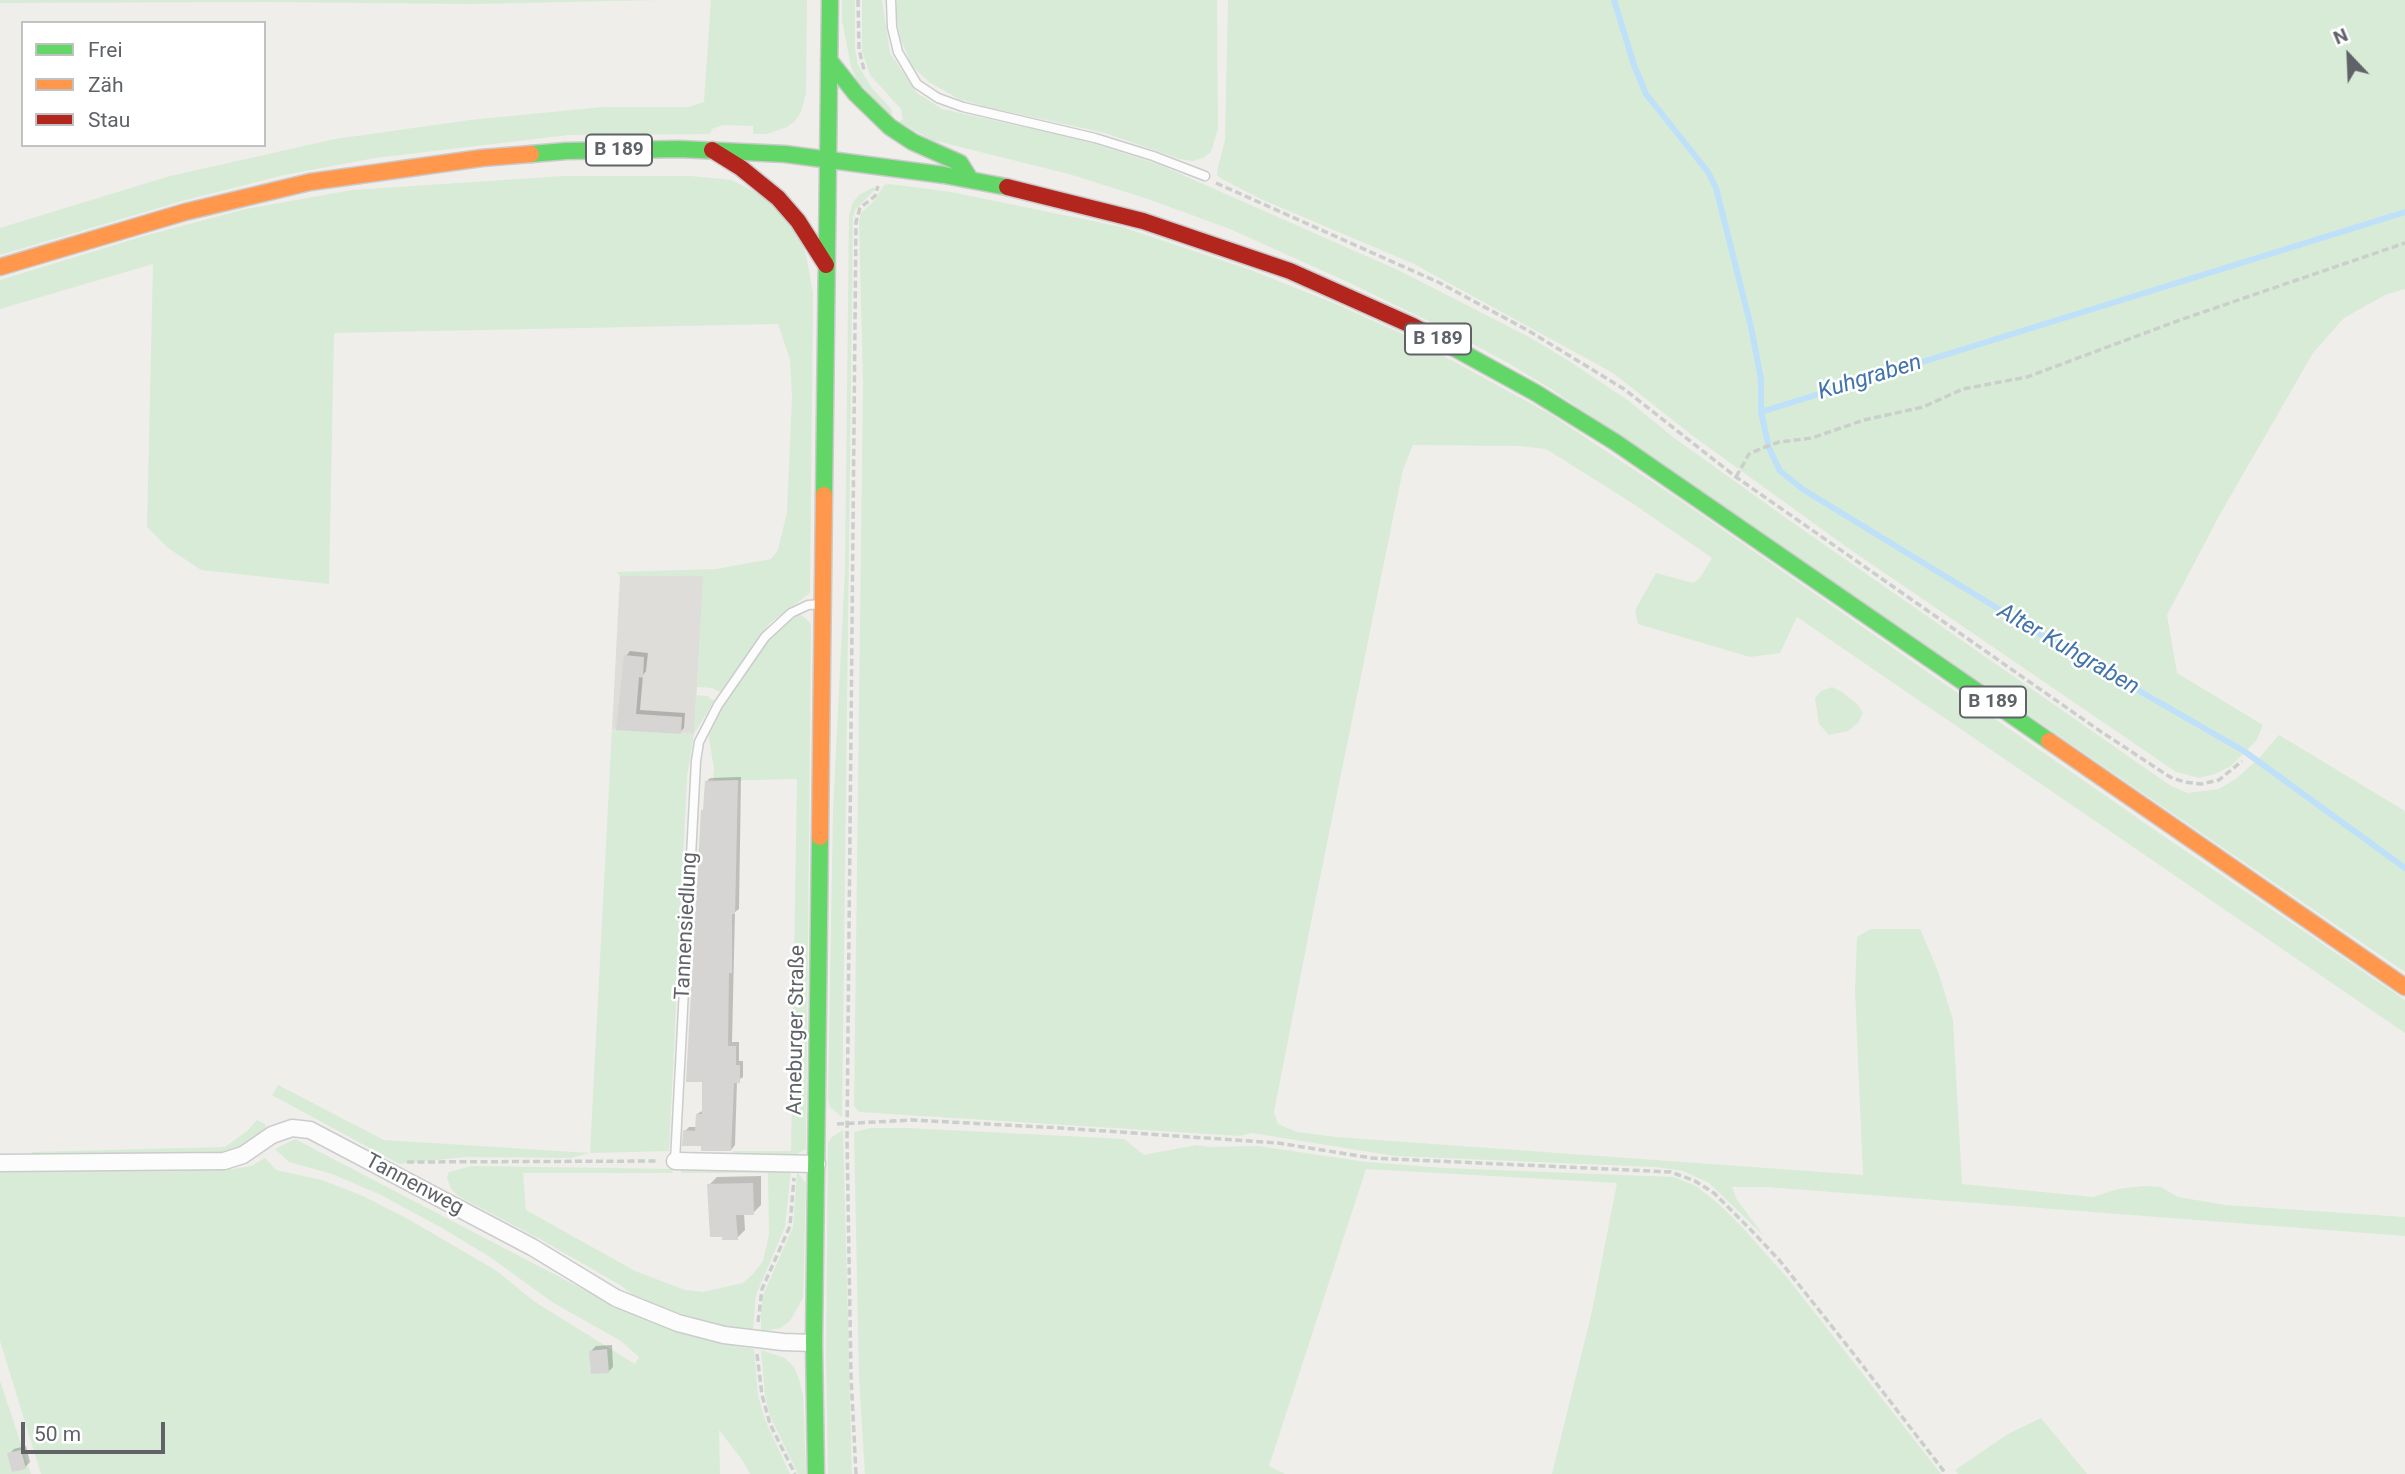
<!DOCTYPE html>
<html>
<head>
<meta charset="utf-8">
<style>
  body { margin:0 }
  #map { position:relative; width:2405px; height:1474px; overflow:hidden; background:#efeeea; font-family:Roboto,sans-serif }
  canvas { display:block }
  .legend { position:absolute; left:21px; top:21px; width:245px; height:126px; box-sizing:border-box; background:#fff; border:2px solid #bfc1c3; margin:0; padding:9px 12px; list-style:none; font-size:21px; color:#5f6368 }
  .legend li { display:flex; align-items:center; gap:14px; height:35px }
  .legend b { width:35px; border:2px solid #bfc1c3 }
  .north { position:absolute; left:2314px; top:21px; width:70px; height:70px; -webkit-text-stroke:5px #fff; paint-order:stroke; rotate:337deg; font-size:19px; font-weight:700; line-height:28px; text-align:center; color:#5f6368 }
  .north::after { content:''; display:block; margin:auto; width:24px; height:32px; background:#5f6368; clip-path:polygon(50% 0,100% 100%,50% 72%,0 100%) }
  .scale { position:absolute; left:21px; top:1422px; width:144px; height:32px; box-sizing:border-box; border:4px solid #5f6368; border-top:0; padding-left:9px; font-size:21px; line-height:24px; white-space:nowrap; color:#5f6368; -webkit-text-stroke:5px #fff; paint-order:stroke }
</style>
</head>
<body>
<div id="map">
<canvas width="2405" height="1474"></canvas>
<ul class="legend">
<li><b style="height:9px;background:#63d668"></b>Frei</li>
<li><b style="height:9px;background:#ff974d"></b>Zäh</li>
<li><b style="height:9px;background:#b3261e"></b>Stau</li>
</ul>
<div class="north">N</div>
<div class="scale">50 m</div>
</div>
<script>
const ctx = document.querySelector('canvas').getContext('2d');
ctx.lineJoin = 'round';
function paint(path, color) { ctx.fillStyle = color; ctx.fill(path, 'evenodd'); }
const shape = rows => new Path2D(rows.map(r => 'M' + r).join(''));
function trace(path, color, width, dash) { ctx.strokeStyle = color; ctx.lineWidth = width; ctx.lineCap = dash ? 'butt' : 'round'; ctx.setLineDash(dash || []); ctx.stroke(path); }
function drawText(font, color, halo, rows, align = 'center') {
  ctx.font = font + ' Roboto,sans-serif'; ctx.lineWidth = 5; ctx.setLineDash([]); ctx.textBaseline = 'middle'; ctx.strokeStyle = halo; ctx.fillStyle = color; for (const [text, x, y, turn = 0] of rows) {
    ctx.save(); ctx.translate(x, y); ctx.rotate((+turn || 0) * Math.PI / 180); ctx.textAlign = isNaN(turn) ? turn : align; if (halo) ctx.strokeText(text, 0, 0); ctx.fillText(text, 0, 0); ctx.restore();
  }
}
const industrial = shape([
  [620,576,704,576,694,734,612,729]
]);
const green = shape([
  [0,0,661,0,472,4,265,2,0,3],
  [711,0,807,0,806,93,801,112,795,121,787,127,767,134,753,134,753,126,723,125,712,129,710,134,569,135,375,158,284,175,182,201,0,255,0,228,170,176,335,139,470,120,603,107,688,107,704,102],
  [842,0,855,0,855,49,858,65,871,87,892,110,892,116,883,109,857,80,851,67,842,20],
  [862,0,882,0,890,53,917,93,942,109,1079,139,1160,165,1400,271,1531,338,1572,363,1629,401,1673,437,1786,518,2171,786,2188,793,2219,789,2237,778,2259,758,2279,735,2405,811,2405,972,1551,389,1510,364,1447,330,1350,283,1230,229,1148,199,1069,174,932,140,899,122,903,119,901,109,870,75,862,51],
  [897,0,1217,0,1218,129,1211,152,1203,158,1193,161,1180,159,1105,133,986,107,959,99,929,82,912,66,901,40,896,17],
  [1228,0,2405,0,2405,289,2385,295,2344,318,2313,353,2219,516,2167,615,2177,673,2263,725,2256,741,2231,766,2215,774,2199,778,2176,772,1848,548,1693,436,1613,373,1414,264,1263,200,1220,178,1217,175,1218,167,1225,140],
  [564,176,690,176,732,180,757,193,775,206,800,238,806,255,813,293,810,593,770,623,720,692,712,688,697,687,703,576,620,576,617,572,716,569,771,559,778,550,787,512,792,397,790,360,778,324,334,333,329,584,201,570,168,548,147,527,153,264,0,309,0,280,144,236,246,209,352,190],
  [890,184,951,192,1122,227,1248,269,1336,304,1407,336,1550,414,1680,500,2159,833,2405,1000,2405,1033,1797,617,1780,653,1750,657,1638,624,1635,610,1656,573,1693,583,1700,578,1712,558,1632,503,1546,449,1519,446,1413,445,1403,469,1312,917,1274,1112,1278,1124,1297,1132,1336,1137,1863,1175,1855,990,1857,937,1871,929,1920,929,1938,971,1953,1020,1962,1184,2093,1197,2118,1189,2144,1186,2161,1187,2178,1197,2225,1205,2405,1217,2405,1236,1767,1187,1732,1187,1737,1200,1764,1236,1709,1183,1683,1171,1656,1167,1395,1156,1252,1133,1240,1136,859,1112,854,1106,863,383,859,221,861,213,875,200,884,185],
  [874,187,875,190,855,210,853,219,842,1117,830,1107,828,1100,833,810,845,570,849,216,853,202,859,195],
  [799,615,803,616,811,624,806,1149,790,1158,735,1156,733,1151,791,1151,797,779,713,781,714,768,709,739,709,730,717,714,768,640,782,624],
  [1832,687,1842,692,1857,704,1863,713,1858,723,1848,731,1829,735,1819,724,1815,698,1821,691],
  [696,695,707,696,714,701,694,734,687,776,669,1151,590,1153,571,1158,465,1157,399,1164,272,1095,278,1085,384,1140,590,1153,612,729,694,734],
  [257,1120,265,1124,267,1130,242,1148,222,1155,32,1160,32,1152,225,1147,247,1131],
  [871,1128,907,1128,1124,1139,1144,1155,1196,1145,1209,1147,1258,1146,1366,1162,1445,1168,1674,1177,1696,1186,1719,1204,1743,1228,1789,1280,1941,1474,1552,1474,1592,1311,1617,1183,1366,1169,1269,1466,1286,1474,865,1474,859,1378,854,1132],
  [843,1130,852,1474,828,1474,826,1359,828,1143,832,1137],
  [295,1139,596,1296,683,1332,724,1344,754,1349,758,1395,765,1420,790,1474,750,1474,743,1461,719,1430,720,1474,41,1474,0,1341,0,1168,233,1169,251,1166,265,1158,276,1170,322,1180,363,1196,408,1219,497,1271,535,1302,635,1364,639,1357,621,1341,552,1302,490,1257,442,1228,381,1195,332,1174,289,1162,275,1149],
  [472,1166,673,1169,672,1173,523,1173,526,1210,635,1271,685,1290,703,1292,743,1283,753,1274,763,1261,769,1235,768,1173,681,1173,681,1168,791,1170,785,1227,756,1295,753,1331,730,1328,659,1307,634,1296,620,1285,540,1239,458,1196,451,1189,447,1178,449,1172],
  [797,1172,806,1183,803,1298,790,1321,780,1328,761,1332,761,1311,763,1295,793,1227],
  [761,1350,785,1358,794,1367,799,1379,803,1395,806,1474,798,1474,770,1416,765,1395],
  [0,1381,31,1474,0,1474],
  [2041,1418,2087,1474,1958,1474,1955,1470,2008,1434]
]);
const shadow = shape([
  [630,651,648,653,646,671,643,675,640,710,685,713,684,728,680,732,618,728,626,656],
  [741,777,739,909,735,912,732,1042,739,1042,739,1061,743,1061,743,1077,737,1081,735,1145,731,1150,685,1131,689,1127,697,1127,697,1114,704,1110,706,782,710,778],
  [761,1176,761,1205,753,1213,744,1213,745,1230,737,1238,709,1185,717,1177],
  [612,1345,613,1367,608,1372,591,1351,596,1346],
  [26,1446,30,1462,25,1467,9,1454,14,1449]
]);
const stream = shape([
  [1614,0,1634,65,1646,94,1708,172,1716,188,1751,327,1761,379,1761,412,2405,212],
  [1761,412,1769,448,1780,471,1804,490,2033,630,2244,751,2405,868]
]);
const building = shape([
  [624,655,644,657,643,678,639,677,636,714,682,717,681,734,616,730],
  [738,780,735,914,732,914,732,973,729,973,728,1046,736,1046,736,1065,740,1065,740,1083,734,1083,731,1151,701,1151,701,1146,682,1146,683,1130,695,1131,696,1114,702,1114,702,1082,686,1082,701,810,703,810,705,781],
  [753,1183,754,1215,736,1215,738,1240,722,1240,722,1237,710,1237,707,1184],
  [607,1349,609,1373,591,1374,589,1351],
  [21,1450,26,1469,12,1472,7,1453]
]);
const path = shape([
  [858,0,859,49,864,70],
  [1216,183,1440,283,1529,331,1624,389,1736,477,2100,731,2170,777,2184,782,2201,784,2219,780,2242,761],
  [1736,477,1749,454,1765,447,1779,442,1812,438,1864,420,1923,407,1963,389,2027,377,2180,320,2405,243],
  [837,1124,912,1120,1061,1128,1278,1143,1372,1158,1671,1172,1695,1181,1714,1193,1752,1231,1780,1261,1853,1353,1946,1474],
  [407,1162,659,1161],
  [758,1322,762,1289,790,1226,794,1178],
  [757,1354,762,1395,770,1424,795,1474],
  [856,1474,851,1376,847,1137,856,222,860,208,875,196,878,186]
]);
const lane = shape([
  [891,0,892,27,898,52,917,84,938,98,963,107,1095,138,1153,156,1205,176],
  [675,1161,696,761,699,742,718,705,765,637,791,613,808,605,822,604]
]);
const street = shape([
  [675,1161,817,1164],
  [0,1163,224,1161,243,1155,272,1135,292,1128,310,1130,532,1247,616,1298,678,1323,724,1335,783,1342,814,1343]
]);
const fast = shape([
  [829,60,856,94,890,127,913,142,960,163,970,179],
  [531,154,566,151,679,149,785,154,944,175,1007,187],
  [1447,344,1536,393,1615,442,2049,741],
  [824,495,830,0],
  [816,1474,814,1343,820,837]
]);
const slow = shape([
  [0,267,185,212,310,182,482,158,531,154],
  [2049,741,2405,987],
  [820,837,824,495]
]);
const jam = shape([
  [712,150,741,168,778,198,798,221,826,265],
  [1007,187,1143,221,1290,271,1413,326,1447,344]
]);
const shields = [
  [619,150,66],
  [1438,339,66],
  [1993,702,66]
];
const shieldNames = [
  ["B 189",619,150],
  ["B 189",1438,339],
  ["B 189",1993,702]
];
const streetNames = [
  ["Tannensiedlung",687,926,-87],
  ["Arneburger Straße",797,1030,-89],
  ["Tannenweg",414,1185,28]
];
const waterNames = [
  ["Kuhgraben",1870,378,-17],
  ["Alter Kuhgraben",2068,650,30]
];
paint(industrial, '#dfddda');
paint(green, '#d8ebd6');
paint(shadow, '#0003');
trace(stream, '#bfe0f9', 6);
paint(building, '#d6d5d3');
trace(lane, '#cbcccc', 11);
trace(street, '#cbcccc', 19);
trace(fast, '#cacacb', 19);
trace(slow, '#cacacb', 19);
trace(jam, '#cacacb', 19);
trace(path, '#cacfcc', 3.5, [7, 3.5]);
trace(lane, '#fdfcfc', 8);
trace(street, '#fdfcfc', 16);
trace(fast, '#63d668', 16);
trace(slow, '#ff974d', 16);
trace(jam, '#b3261e', 16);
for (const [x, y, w] of shields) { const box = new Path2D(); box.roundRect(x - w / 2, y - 15.5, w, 31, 5); ctx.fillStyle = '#fff'; ctx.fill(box); trace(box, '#5f6368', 2); }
drawText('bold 19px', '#5f6368', null, shieldNames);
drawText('21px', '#5f6368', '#fff', streetNames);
drawText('italic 23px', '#4174aa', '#fff', waterNames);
</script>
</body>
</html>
